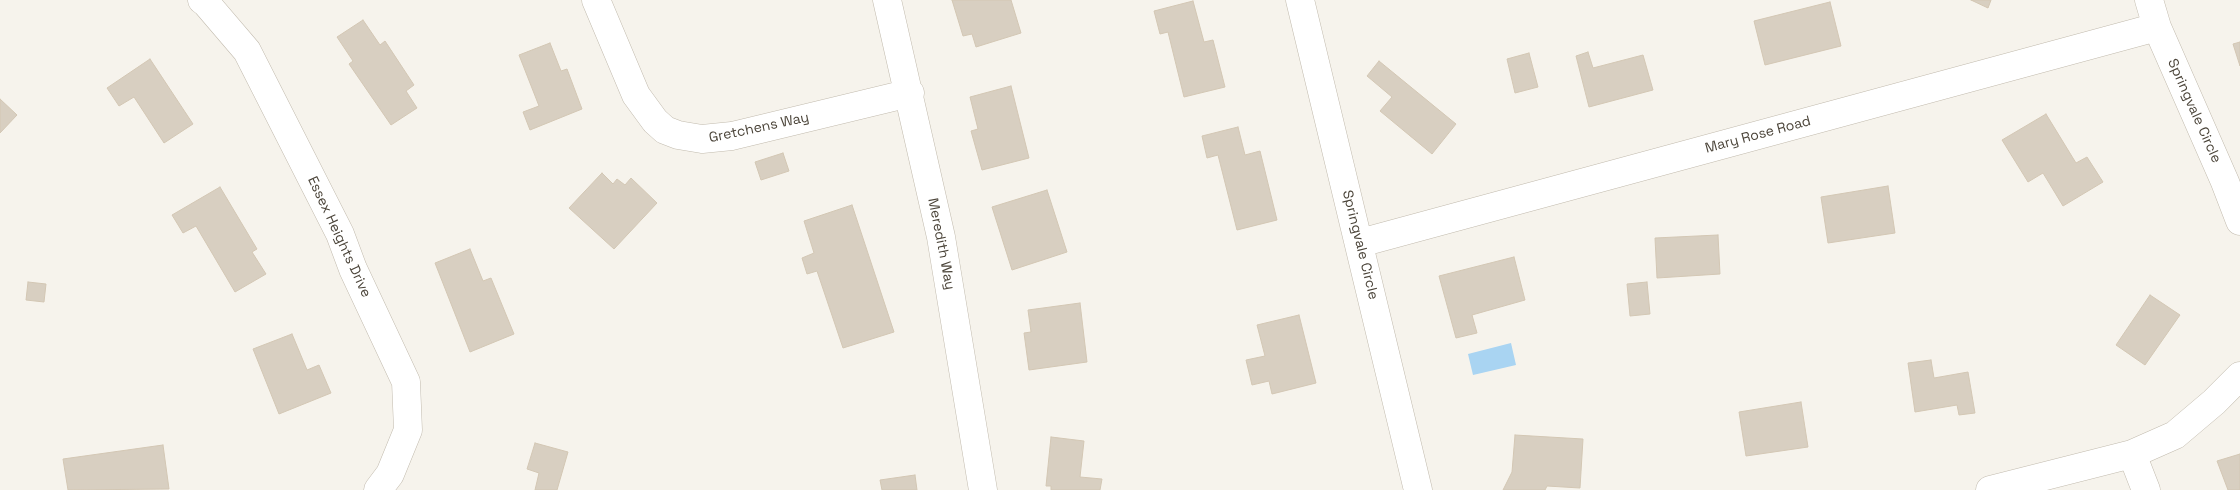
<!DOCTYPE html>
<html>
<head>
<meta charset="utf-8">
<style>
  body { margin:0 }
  canvas { display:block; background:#f6f3ec }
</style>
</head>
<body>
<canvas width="2240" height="490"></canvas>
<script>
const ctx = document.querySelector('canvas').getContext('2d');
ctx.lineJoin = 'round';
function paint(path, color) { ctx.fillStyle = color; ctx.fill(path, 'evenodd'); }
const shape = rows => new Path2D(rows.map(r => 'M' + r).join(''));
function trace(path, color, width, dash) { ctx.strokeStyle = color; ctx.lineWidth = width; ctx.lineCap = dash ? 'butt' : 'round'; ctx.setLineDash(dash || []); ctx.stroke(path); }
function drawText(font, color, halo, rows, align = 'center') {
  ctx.font = font + ' "Space Grotesk",sans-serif'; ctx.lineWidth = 5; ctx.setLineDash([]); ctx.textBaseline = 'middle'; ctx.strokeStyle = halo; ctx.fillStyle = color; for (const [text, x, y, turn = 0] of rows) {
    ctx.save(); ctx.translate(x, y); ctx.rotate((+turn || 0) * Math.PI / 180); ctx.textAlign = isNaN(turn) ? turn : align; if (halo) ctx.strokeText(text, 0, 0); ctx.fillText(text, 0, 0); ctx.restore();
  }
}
const water = shape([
  [1511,343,1516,365,1473,375,1468,354]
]);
const building = shape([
  [952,0,1011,0,1021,33,976,47,972,34,963,36,952,0],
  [1971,0,1991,0,1988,8,1971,0],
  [1193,1,1204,42,1213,40,1225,87,1184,97,1168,32,1160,34,1154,11,1193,1],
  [1830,2,1841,46,1765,65,1754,21,1830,2],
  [363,20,380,45,385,41,414,85,406,91,417,108,391,125,349,64,353,61,337,37,363,20],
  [2240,42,2240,66,2233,44,2240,42],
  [550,43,561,71,567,69,582,109,530,130,523,112,539,106,519,55,550,43],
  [1588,52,1593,68,1643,55,1653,90,1589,107,1576,56,1588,52],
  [1529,53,1538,87,1515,93,1507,59,1529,53],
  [150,59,193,124,164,143,134,97,119,106,107,88,150,59],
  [1379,61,1456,124,1432,154,1380,111,1392,97,1367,76,1379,61],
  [1011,86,1029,158,982,170,971,131,978,129,970,97,1011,86],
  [0,99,17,115,0,133,0,99],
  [2046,114,2076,163,2087,157,2103,182,2063,206,2043,173,2028,182,2002,140,2046,114],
  [1238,127,1245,155,1260,151,1277,220,1237,230,1218,155,1207,158,1202,136,1238,127],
  [783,153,789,171,761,180,755,162,783,153],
  [602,173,613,184,617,179,625,185,631,178,657,203,614,249,569,208,602,173],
  [1888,186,1895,233,1828,243,1821,197,1888,186],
  [220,187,257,249,252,252,266,274,235,292,196,226,183,233,172,215,220,187],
  [1047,190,1067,252,1012,270,992,207,1047,190],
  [852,205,894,332,843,348,817,271,807,274,802,258,814,253,804,221,852,205],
  [1718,235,1720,274,1657,278,1655,238,1718,235],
  [470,249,483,281,491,278,514,334,470,352,435,263,470,249],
  [1514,257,1525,300,1472,315,1477,333,1456,338,1439,276,1514,257],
  [28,282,46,284,44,302,26,300,28,282],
  [1647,282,1650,314,1630,316,1627,284,1647,282],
  [2150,295,2180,315,2145,365,2116,345,2150,295],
  [1080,303,1087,362,1029,370,1024,333,1031,332,1028,310,1080,303],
  [1299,315,1316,383,1272,394,1269,381,1252,385,1246,360,1265,356,1257,325,1299,315],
  [292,334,307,370,319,365,331,393,279,414,253,349,292,334],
  [1931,360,1934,378,1968,372,1975,413,1959,415,1957,405,1915,412,1908,363,1931,360],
  [1801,402,1808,447,1746,456,1739,412,1801,402],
  [1515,435,1583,439,1580,488,1547,486,1545,490,1503,490,1512,472,1515,435],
  [1051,437,1084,441,1080,477,1102,479,1100,490,1051,490,1051,486,1046,486,1051,437],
  [535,443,568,452,557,490,535,490,539,473,527,469,535,443],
  [163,445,169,489,68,490,63,459,163,445],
  [2240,454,2240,490,2228,490,2217,461,2240,454],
  [915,475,917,490,882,490,880,480,915,475]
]);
const minor = shape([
  [202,0,206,3,247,51,340,234,353,269,406,382,408,430,390,474,378,490],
  [596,0,636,95,655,121,665,130,678,135,702,139,732,136,910,93],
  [887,0,941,237,983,490],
  [1300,0,1418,490],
  [2149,0,2157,27,2225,182,2240,221],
  [1360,243,2157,27],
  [2132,454,2146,490],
  [1990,490,2132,454,2175,435,2214,402,2240,376]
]);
const streetNames = [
  ["Springvale Circle",2194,111,66],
  ["Gretchens Way",759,128,-12],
  ["Mary Rose Road",1758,135,-15],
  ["Essex Heights Drive",339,237,65],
  ["Meredith Way",941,244,79],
  ["Springvale Circle",1360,245,76]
];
paint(water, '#a9d4f2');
paint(building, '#d8cfc1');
trace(building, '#d3c7b4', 1);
trace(minor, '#c2bbae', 29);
trace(minor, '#fff', 28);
drawText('14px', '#4b4439', '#fff', streetNames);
</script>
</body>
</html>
